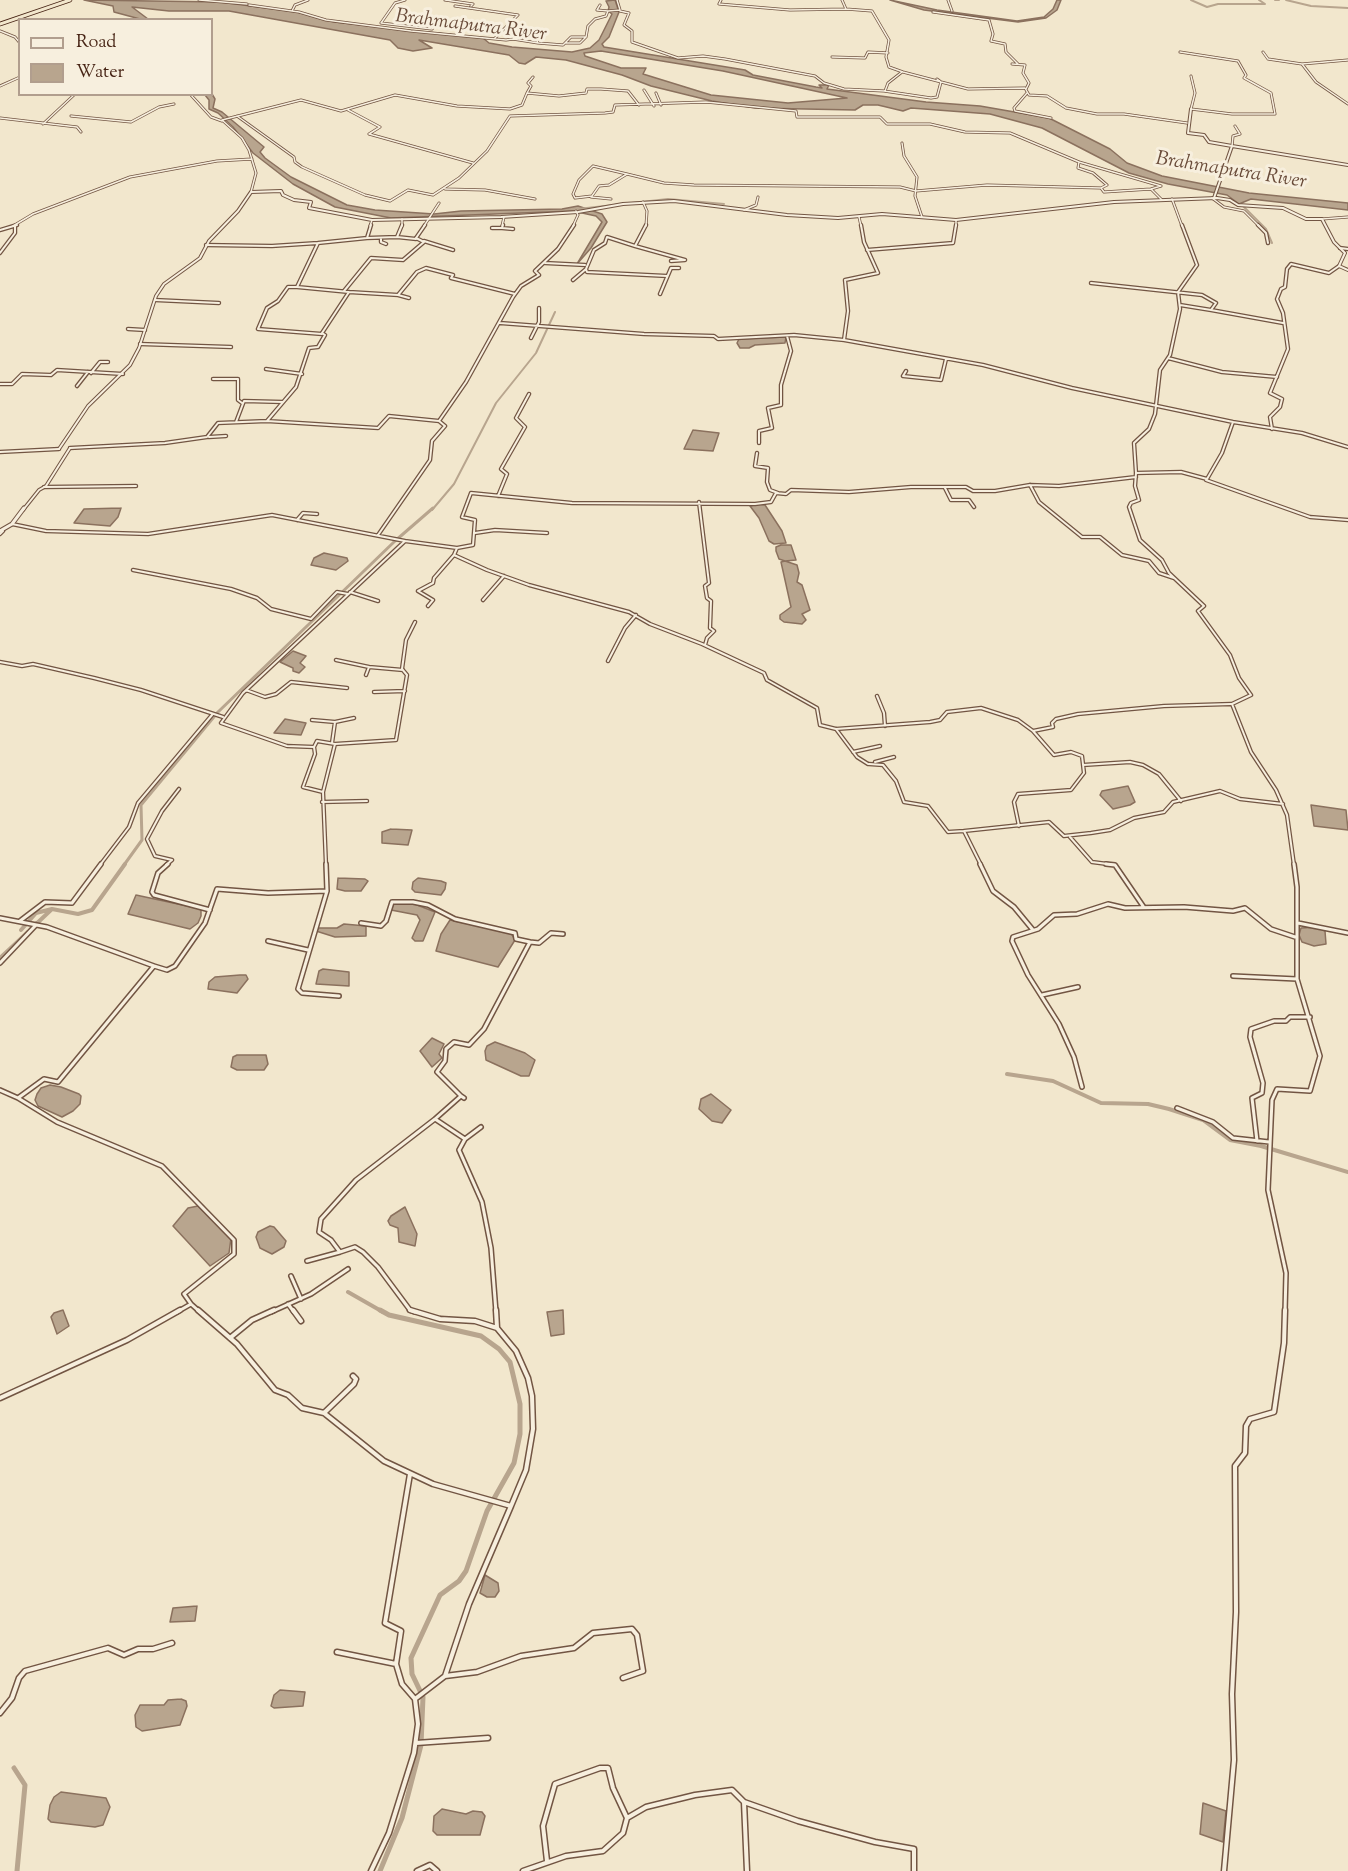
<!DOCTYPE html>
<html>
<head>
<meta charset="utf-8">
<style>
  body { margin:0 }
  #map { position:relative; width:1348px; height:1871px; overflow:hidden; background:#f2e7cd; font-family:"Sorts Mill Goudy",serif }
  canvas { display:block }
  .legend { position:absolute; left:18px; top:18px; width:195px; height:78px; box-sizing:border-box; background:#f7efde; border:2px solid #b19e8e; margin:0; padding:8px 10px; list-style:none; font-size:18px; color:#472415 }
  .legend li { display:flex; align-items:center; gap:12px; height:30px }
  .legend b { width:30px; border:2px solid #b19e8e }
</style>
</head>
<body>
<div id="map">
<canvas width="1348" height="1871"></canvas>
<ul class="legend">
<li><b style="height:8px;background:#f7efde"></b>Road</li>
<li><b style="height:16px;background:#b8a58e"></b>Water</li>
</ul>
</div>
<script>
const ctx = document.querySelector('canvas').getContext('2d');
ctx.lineJoin = 'round';
function paint(path, color) { ctx.fillStyle = color; ctx.fill(path, 'evenodd'); }
const shape = rows => new Path2D(rows.map(r => 'M' + r).join(''));
function trace(path, color, width, dash) { ctx.strokeStyle = color; ctx.lineWidth = width; ctx.lineCap = dash ? 'butt' : 'round'; ctx.setLineDash(dash || []); ctx.stroke(path); }
function drawText(font, color, halo, rows, align = 'center') {
  ctx.font = font + ' "Sorts Mill Goudy",serif'; ctx.lineWidth = 6; ctx.setLineDash([]); ctx.textBaseline = 'middle'; ctx.strokeStyle = halo; ctx.fillStyle = color; for (const [text, x, y, turn = 0] of rows) {
    ctx.save(); ctx.translate(x, y); ctx.rotate((+turn || 0) * Math.PI / 180); ctx.textAlign = isNaN(turn) ? turn : align; if (halo) ctx.strokeText(text, 0, 0); ctx.fillText(text, 0, 0); ctx.restore();
  }
}
const water = shape([
  [84,0,220,2,297,12,334,22,483,38,489,43,512,47,572,52,590,48,599,40,612,14,608,11,609,7,606,1,615,0,619,12,609,37,602,44,604,47,745,70,753,75,816,87,822,88,819,85,829,85,827,89,926,102,980,106,1049,118,1110,149,1127,163,1162,176,1249,193,1348,203,1348,210,1251,199,1239,204,1227,195,1168,184,1129,173,1042,128,990,114,911,108,903,111,878,105,863,105,855,110,755,108,712,101,651,86,622,75,566,60,536,57,525,64,519,63,509,55,419,40,432,48,413,51,398,48,390,40,229,11,169,11,132,7,148,19,140,19,114,12,113,6,84,0],
  [601,51,723,71,847,98,788,103,711,95,643,74,646,68,621,68,585,56,584,53,601,51],
  [890,0,937,10,1017,21,1044,17,1053,9,1057,0,1061,0,1057,10,1046,18,1018,22,924,10,890,0],
  [212,94,215,99,213,108,222,112,264,147,260,152,265,158,291,177,347,205,375,210,434,214,461,211,562,209,578,206,602,214,607,222,591,248,577,264,602,222,596,216,573,211,391,218,335,207,293,184,253,153,233,127,218,113,209,109,209,100,205,95,212,94],
  [783,337,786,337,785,343,755,345,749,348,740,348,737,343,739,339,783,337],
  [693,430,719,433,713,451,684,449,693,430],
  [759,504,765,505,782,531,786,543,774,544,769,541,759,518,750,506,759,504],
  [121,508,118,517,110,526,74,523,84,509,121,508],
  [781,545,791,545,796,560,785,561,797,565,799,573,797,582,802,585,810,610,802,614,806,620,802,624,784,622,780,619,780,615,791,607,781,562,785,561,779,559,776,551,776,547,781,545],
  [324,553,347,558,348,561,336,570,311,565,314,558,324,553],
  [293,651,306,656,300,663,305,667,299,673,293,671,293,668,280,662,293,651],
  [285,719,306,723,301,735,274,733,285,719],
  [1128,786,1135,802,1130,805,1113,809,1100,795,1102,791,1128,786],
  [1311,805,1346,810,1348,830,1314,826,1311,805],
  [391,829,412,830,408,845,382,843,382,832,391,829],
  [338,878,365,879,368,881,361,891,345,891,337,889,338,878],
  [418,878,441,881,446,883,445,889,441,895,415,892,412,889,413,882,418,878],
  [136,895,201,909,201,916,198,923,190,929,128,914,136,895],
  [394,903,412,903,435,912,423,941,415,941,412,938,420,920,417,915,391,910,394,903],
  [450,920,511,933,515,940,498,967,436,951,441,934,450,920],
  [344,924,366,926,366,936,335,937,316,931,319,928,337,928,344,924],
  [1318,927,1325,931,1326,944,1314,946,1302,942,1299,935,1301,928,1318,927],
  [323,969,349,972,349,986,316,984,319,971,323,969],
  [240,975,246,975,248,979,237,993,208,989,209,982,215,977,240,975],
  [432,1038,444,1044,439,1054,442,1058,432,1067,420,1051,432,1038],
  [495,1042,525,1053,535,1060,529,1076,521,1076,486,1060,485,1051,487,1046,495,1042],
  [237,1055,266,1055,268,1064,264,1070,237,1070,231,1067,233,1057,237,1055],
  [50,1085,61,1087,79,1094,81,1096,80,1104,73,1111,62,1117,38,1106,35,1100,37,1094,41,1088,50,1085],
  [711,1094,731,1110,722,1123,712,1121,699,1109,701,1099,711,1094],
  [198,1206,231,1238,229,1253,210,1266,173,1226,188,1208,198,1206],
  [405,1207,417,1234,415,1246,399,1242,398,1228,390,1225,388,1221,391,1216,405,1207],
  [270,1226,274,1227,286,1241,284,1247,272,1254,260,1248,256,1237,258,1232,270,1226],
  [63,1310,69,1326,57,1334,51,1317,54,1313,63,1310],
  [563,1310,564,1334,551,1336,547,1312,563,1310],
  [485,1575,498,1583,499,1591,495,1597,487,1597,480,1593,485,1575],
  [197,1606,195,1621,170,1622,173,1608,197,1606],
  [280,1690,305,1692,303,1706,274,1708,271,1706,274,1695,280,1690],
  [181,1699,186,1701,187,1706,180,1725,142,1731,136,1727,135,1715,140,1705,164,1705,168,1700,181,1699],
  [61,1792,106,1798,110,1807,103,1825,95,1827,51,1822,48,1819,50,1805,54,1797,61,1792],
  [1203,1803,1226,1811,1223,1842,1200,1834,1203,1803],
  [442,1809,466,1814,473,1811,482,1812,485,1816,480,1835,437,1835,433,1831,434,1816,442,1809]
]);
const canalFar3 = shape([
  [1191,0,1207,7,1218,4,1265,4,1259,0],
  [1275,0,1279,0],
  [1286,0,1311,6,1348,8],
  [1241,204,1266,229,1272,243],
  [578,209,668,199,724,204],
  [432,510,454,484,496,403,536,353,555,312]
]);
const canalFar2 = shape([
  [124,865,142,840,141,805,218,712,395,541,433,508]
]);
const canalFar1 = shape([
  [33,927,52,909],
  [21,930,36,913,52,909,78,914,92,910,125,864],
  [0,958,28,932],
  [1007,1074,1053,1081,1101,1103,1148,1104,1169,1109,1203,1120,1230,1140,1261,1146,1348,1172],
  [348,1292,383,1312]
]);
const canal = shape([
  [14,1768,25,1785,17,1871],
  [380,1871,402,1818,421,1745,423,1697,412,1674,411,1658,440,1595,459,1581,466,1571,487,1511,514,1463,520,1434,520,1404,510,1362,499,1349,481,1336,389,1315,380,1310]
]);
const minorFar3 = shape([
  [199,0,247,4],
  [445,0,473,4,471,6],
  [721,0,719,4,790,10,846,9,842,0],
  [948,0,952,11],
  [249,5,299,12,326,20,411,31,506,40,535,36,538,43,563,45,571,37,586,37,588,26,595,19,606,16,608,11,620,10,617,0],
  [600,5,597,10,608,11],
  [455,6,518,15,495,38],
  [846,9,872,11,889,40,886,57,889,67,903,72,968,89,1025,88,1029,95,1047,96,1066,108,1097,114,1124,114,1187,123],
  [292,11,295,5,308,0],
  [620,11,629,13,624,25,632,31,632,42,678,58,703,56,725,59,815,76,824,83,844,89,884,91,931,98,937,97,941,82,937,79],
  [933,12,989,20,993,34,991,41,1005,44,1006,52,1018,64],
  [381,23,432,29],
  [381,23,395,3,405,0],
  [432,29,440,21],
  [0,31,15,37,20,43],
  [513,39,538,43],
  [565,43,580,43,586,37],
  [1180,52,1238,61,1246,75,1244,78,1271,93,1275,114,1232,114,1191,109,1195,93,1191,76],
  [1263,52,1268,59,1302,64,1348,60],
  [832,57,865,58,868,52,888,53],
  [1012,64,1025,65,1023,73,1029,83,1026,89],
  [1302,64,1316,82,1348,104],
  [0,86,20,77],
  [644,90,654,106],
  [885,91,888,83,902,72],
  [527,93,531,86,528,83,533,77],
  [656,93,661,105],
  [1027,93,1014,108,1015,111,1051,118],
  [190,94,211,117,222,121],
  [348,110,380,127,369,134,473,163],
  [71,116,131,122,159,107,174,104],
  [237,116,294,157,295,162,302,167,365,195,390,201,408,190,433,195,459,178,487,151,510,116,605,113,613,112,615,105,706,102,796,111,797,117,880,117,887,124,930,124,965,132,1010,133,1079,162,1078,168,1093,173,1107,185,1101,188,1104,192,1151,189,1162,200],
  [0,118,77,127,81,132],
  [222,120,301,100,341,111,395,95,457,106,510,109,522,105,527,93,559,96,586,93,587,89,601,89,628,91,639,105],
  [222,120,242,138,249,150,256,173,251,192],
  [43,124,75,94],
  [902,143,904,156,917,177,915,196,922,217],
  [1232,146,1233,136,1240,134,1235,126],
  [1079,162,1161,186,1151,189],
  [593,166,627,174,609,185,599,186,592,196,575,198,573,194,579,180,593,166],
  [627,174,664,183,694,185,900,187,916,191,987,185,1101,188],
  [445,189,485,190,535,199],
  [591,197,611,199],
  [1212,198,1224,207,1244,211,1259,226],
  [1172,199,1182,226],
  [643,202,647,211,646,226],
  [744,210,756,205,758,197],
  [859,217,861,226],
  [1322,219,1348,217],
  [956,220,956,226],
  [13,226,33,214,130,177,217,161,252,159],
  [370,226,372,220],
  [402,226,402,219],
  [424,226,439,203],
  [502,226,504,217],
  [573,226,578,215,576,211]
]);
const minorFar2 = shape([
  [646,225,635,246,685,260,671,261],
  [1182,225,1197,265,1178,292,1180,309,1170,355,1160,370,1155,414,1149,429,1134,443,1136,473,1181,472,1207,479,1222,453,1233,422],
  [1258,225,1266,233,1268,243],
  [492,228,502,228,503,225],
  [502,228,513,229],
  [0,230,17,225],
  [397,237,416,239],
  [367,238,397,237,402,225],
  [381,238,381,242,386,244],
  [424,241,453,250],
  [206,245,272,246,318,243],
  [1340,248,1348,249],
  [867,250,953,243,956,225],
  [0,253,15,233,15,226],
  [545,263,585,265],
  [586,269,587,272,667,276],
  [573,280,586,269,594,250,605,243,607,237,635,246],
  [1091,283,1202,295,1216,303,1211,310,1283,323],
  [297,287,288,287,278,301,267,308,258,329,322,334],
  [344,291,371,258,403,260,424,242,416,238,425,225],
  [349,292,398,295,417,272,426,268,453,275,451,278,515,294],
  [660,294,671,268,679,268],
  [398,295,409,298],
  [155,300,219,303],
  [1180,305,1211,310],
  [500,323,644,334,714,336,718,339,794,335,844,340,983,365,1072,388,1233,422,1302,433,1348,447],
  [128,329,145,330],
  [531,338,539,322,539,308],
  [844,340,848,311,845,280,878,273,864,242,861,225],
  [140,344,231,347],
  [1168,358,1222,372,1277,377],
  [266,369,302,374],
  [906,371,903,376,941,380,946,359],
  [91,373,100,362,108,362],
  [213,379,238,379,238,400,242,403],
  [0,384,12,384,22,374,51,375,57,370,123,374],
  [77,386,88,372],
  [267,421,378,428,389,416,439,421],
  [236,422,244,401,283,402],
  [1272,429,1270,417,1280,407,1282,399,1270,393,1288,349,1283,313,1277,299,1281,289,1285,287,1287,269,1291,264,1329,273,1339,266],
  [209,437,226,436],
  [759,443,759,431,772,428,768,408,781,405,781,385,791,351,787,336],
  [70,448,165,443,207,437,218,423,267,421,296,387,309,348,318,347,325,335,322,333,349,292,297,287,318,243,367,238,371,225],
  [0,452,59,449],
  [757,453,755,466,768,468,767,482,770,490,778,493],
  [1136,473,1135,486,1139,500,1131,503,1129,507,1140,540,1162,560,1169,573,1204,606,1198,611,1230,655,1239,678,1251,695,1232,704,1251,752,1276,790,1287,815,1294,865],
  [1206,480,1310,517,1348,520],
  [1030,485,1039,502,1082,537,1100,537,1122,555,1149,561,1159,573,1174,578],
  [44,487,136,486],
  [945,488,951,500,969,500,974,507],
  [498,496,507,474,501,469,525,427,516,418,529,394],
  [699,502,709,583,705,586,707,598,711,601,710,628,714,631,707,638,705,645],
  [297,520,303,513,317,514],
  [12,524,46,531,148,534,272,515,405,541],
  [475,533,495,530,547,533],
  [0,534,3,531],
  [378,535,430,460,432,441,445,426,439,421,466,382,513,297,521,286,539,275,535,271,558,249,574,225],
  [457,548,454,555,487,570,529,585,629,612,650,624,702,644,764,673,767,680,817,708,820,725,836,729,930,722,940,720,947,712,981,708,1018,720,1033,731,1053,727,1052,723,1056,719,1078,714,1164,706,1231,704],
  [133,570,231,589,257,598,271,609,311,619,337,592,348,594],
  [350,592,378,601],
  [483,600,504,576],
  [428,606,433,600,418,591,433,583,434,578,454,555],
  [336,660,369,667],
  [608,661,625,628,636,615],
  [0,662,22,666,33,664,94,678,141,690,223,717],
  [366,675,369,667,403,670],
  [246,690,265,697,276,694,291,682,347,688],
  [374,692,405,691],
  [877,696,884,713,885,726],
  [312,720,335,722],
  [836,729,857,757,868,764],
  [332,743,335,722,354,718],
  [335,744,317,741,314,747,287,746,221,723,243,693,405,541,457,548,473,545,475,520,462,517,471,493,572,503,755,504,771,502,776,493,786,494,791,490,849,492,911,487,966,487,973,491,995,491,1030,485,1059,486,1136,477],
  [314,747,315,754,303,787,323,792],
  [853,752,880,746],
  [875,762,894,757],
  [869,764,883,765,896,781,904,802,928,806,948,832,964,831,981,865],
  [1083,765,1130,762,1143,765,1159,774,1181,801],
  [322,802,367,801],
  [1019,826,1014,802,1018,794,1071,790,1084,773,1082,756,1071,752,1054,755,1033,731],
  [964,831,1049,822,1064,836,1091,833,1110,830,1134,818,1164,812,1173,802,1220,791,1240,799,1283,804],
  [1070,837,1092,862,1115,865],
  [100,865,129,827,138,803,212,715],
  [166,865,172,860,155,856,147,839,162,811,179,789],
  [326,865,323,792,335,744,396,740,407,675,402,669,406,640,415,622]
]);
const minorFar1 = shape([
  [168,864,158,873,152,892,154,895,210,910],
  [326,864,327,891,298,989,302,993,339,996],
  [980,864,993,891,1014,907,1033,930],
  [1106,864,1115,865,1143,906],
  [0,918,47,927,154,966],
  [20,921,45,902,72,903,101,864],
  [361,923,381,926,386,921,392,902,413,902,428,905,455,919,515,933,516,939,530,942],
  [1298,923,1348,933],
  [268,941,308,950],
  [0,963,36,925],
  [1233,976,1297,979],
  [1042,995,1078,987],
  [1082,1087,1074,1057,1059,1024,1028,975,1012,941,1013,937,1038,929,1054,915,1077,914,1108,904,1125,908,1184,907,1233,911,1245,908,1271,929,1295,937],
  [0,1090,18,1098,44,1079,58,1082,154,966,167,970,175,966,205,923,217,889,268,893,327,891],
  [461,1096,437,1072,445,1061,446,1049,454,1042,469,1045,484,1029,530,942,539,943,551,933,563,934],
  [18,1098,57,1122,162,1166,234,1240,234,1254,184,1294,191,1304],
  [464,1098,461,1096,435,1119,465,1139],
  [1177,1108,1213,1122,1233,1138,1269,1142],
  [481,1127,465,1139,459,1150,482,1202,491,1248,496,1312],
  [1257,1141,1252,1098,1262,1093,1263,1083,1250,1037,1251,1029,1274,1021,1286,1021,1290,1017,1310,1017],
  [307,1261,340,1252],
  [291,1276,301,1299],
  [288,1304,294,1312],
  [177,1312,191,1304,200,1312],
  [271,1312,311,1294,348,1269],
  [415,1312,410,1310,378,1267,363,1252,355,1247,340,1252,331,1240,319,1232,321,1219,356,1180,435,1119],
  [1285,1312,1286,1273,1268,1190,1272,1100,1277,1089,1310,1091,1320,1056,1297,979,1297,887,1294,864]
]);
const minor = shape([
  [198,1310,237,1344,275,1390,288,1395,302,1408,324,1413,384,1461,433,1484,511,1506,469,1604,445,1676,415,1699],
  [293,1310,301,1321],
  [410,1310,440,1319,475,1321,497,1328,516,1351,528,1378,532,1396,533,1429,526,1470,511,1506],
  [496,1310,497,1328],
  [230,1338,252,1320,274,1310],
  [0,1398,127,1340,180,1310],
  [324,1413,354,1384,356,1379,353,1376],
  [337,1652,396,1664],
  [445,1676,477,1672,521,1656,574,1648,593,1633,632,1629,637,1635,643,1671,623,1678],
  [0,1713,12,1698,19,1678,25,1671,108,1648,124,1655,138,1649,153,1649,172,1643],
  [416,1743,488,1738],
  [744,1802,747,1871],
  [547,1861,543,1826,555,1784,600,1768,608,1768,613,1788,627,1818],
  [371,1871,389,1833,414,1753,418,1724,415,1699,402,1684,396,1664,401,1631,385,1623,410,1474],
  [417,1871,430,1865,437,1871],
  [523,1871,566,1856,603,1851,623,1833,627,1818,646,1807,695,1795,732,1790,744,1802,798,1821,875,1842,914,1849,914,1871],
  [1224,1871,1234,1760,1232,1694,1236,1612,1235,1466,1245,1453,1246,1426,1250,1419,1274,1412,1284,1343,1285,1310]
]);
const tertiaryFar1 = shape([
  [1191,109,1188,133,1204,135,1209,142,1232,146,1214,198],
  [1232,146,1348,165],
  [59,449,88,406,130,365,139,348,156,296,164,284,200,258,209,241,238,211,251,192,281,191,283,195,294,200,311,202,309,208,372,220,501,217,578,212,623,204,674,201,787,215,838,218,882,214,956,220,1114,202,1217,198,1230,200,1238,205,1283,208,1306,219,1322,219,1334,242,1345,253,1339,266,1348,270],
  [23,510,39,490,46,486,70,448]
]);
const tertiary = shape([
  [0,531,12,524,24,508]
]);
const trunk = shape([
  [0,24,70,0]
]);
const farWaternames = [
  ["Brahmaputra River",471,27,7],
  ["Brahmaputra River",1231,172,9]
];
paint(water, '#b8a58e');
trace(water, '#8b715e', 1.5);
trace(canalFar3, '#b8a58e', 2);
trace(canalFar2, '#b8a58e', 3);
trace(canalFar1, '#b8a58e', 4);
trace(canal, '#b8a58e', 5);
trace(minorFar3, '#725543', 3);
trace(minorFar2, '#725543', 4.5);
trace(minorFar1, '#725543', 6);
trace(minor, '#725543', 7);
trace(tertiaryFar1, '#725543', 4);
trace(tertiary, '#725543', 5);
trace(trunk, '#472415', 4.5);
trace(minorFar3, '#f7efde', 1.5);
trace(minorFar2, '#f7efde', 2);
trace(minorFar1, '#f7efde', 3);
trace(minor, '#f7efde', 4);
trace(tertiaryFar1, '#f7efde', 2);
trace(tertiary, '#f7efde', 3);
trace(trunk, '#f2e7cd', 3);
drawText('italic 20px', '#694b39', '#f7efde', farWaternames);
</script>
</body>
</html>
